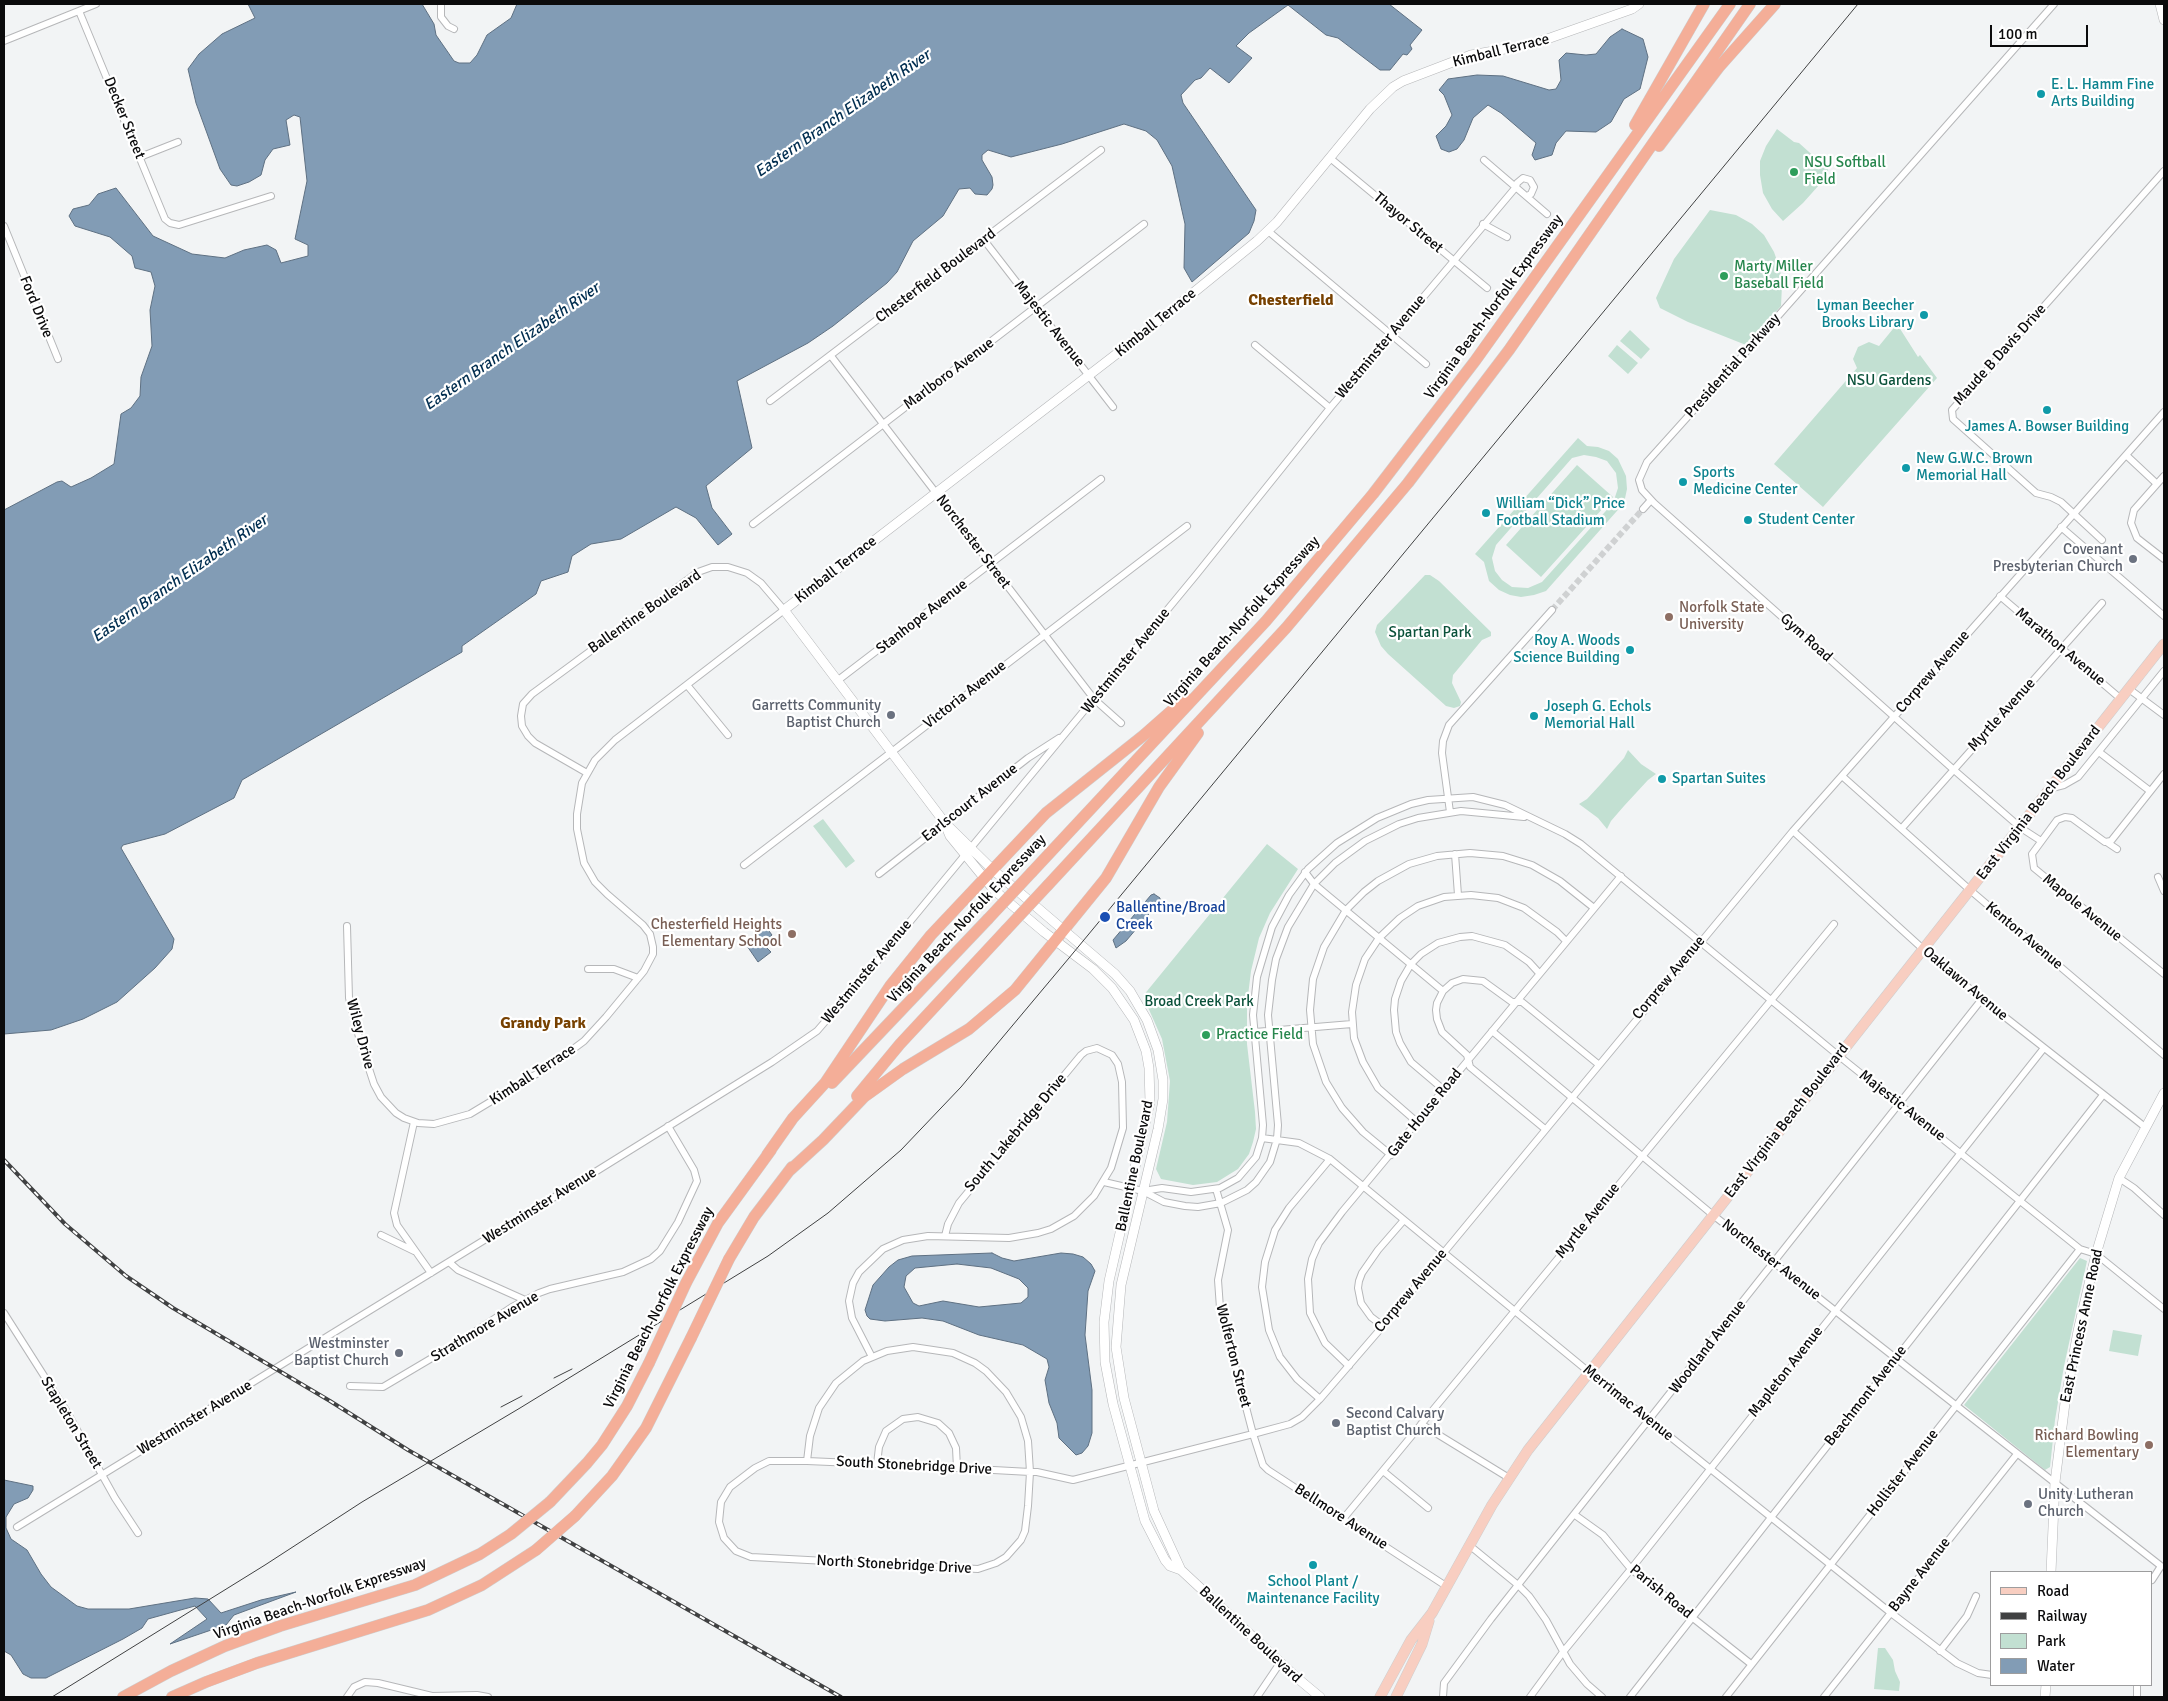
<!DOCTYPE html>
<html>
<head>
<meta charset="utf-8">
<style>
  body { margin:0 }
  #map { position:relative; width:2168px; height:1701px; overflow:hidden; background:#f2f4f5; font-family:Signika,sans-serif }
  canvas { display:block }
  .frame { position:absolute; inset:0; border:5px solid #0b0b0c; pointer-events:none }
  .legend { position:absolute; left:1990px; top:1571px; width:162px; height:115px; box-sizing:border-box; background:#fff; border:1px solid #9d9d9e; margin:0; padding:6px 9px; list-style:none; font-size:15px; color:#0b0b0c }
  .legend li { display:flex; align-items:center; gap:10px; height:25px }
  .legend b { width:25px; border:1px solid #9d9d9e }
  .scale { position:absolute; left:1990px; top:25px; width:98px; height:22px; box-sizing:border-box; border:2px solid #0b0b0c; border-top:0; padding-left:6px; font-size:15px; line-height:18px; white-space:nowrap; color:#0b0b0c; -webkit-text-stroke:4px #fff; paint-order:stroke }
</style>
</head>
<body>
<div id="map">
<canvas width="2168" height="1701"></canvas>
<div class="frame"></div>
<ul class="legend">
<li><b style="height:6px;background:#f8cec1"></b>Road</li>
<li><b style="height:6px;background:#404142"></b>Railway</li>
<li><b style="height:14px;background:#c2e0d2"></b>Park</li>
<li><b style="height:14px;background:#829cb5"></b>Water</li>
</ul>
<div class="scale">100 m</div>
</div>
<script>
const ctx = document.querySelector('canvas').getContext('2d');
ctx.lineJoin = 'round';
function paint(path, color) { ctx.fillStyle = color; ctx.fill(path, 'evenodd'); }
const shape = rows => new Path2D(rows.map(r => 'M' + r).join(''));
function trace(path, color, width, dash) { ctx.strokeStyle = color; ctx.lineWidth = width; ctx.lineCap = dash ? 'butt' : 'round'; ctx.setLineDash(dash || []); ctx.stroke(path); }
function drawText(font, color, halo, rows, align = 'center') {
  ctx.font = font + ' Signika,sans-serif'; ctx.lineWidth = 4.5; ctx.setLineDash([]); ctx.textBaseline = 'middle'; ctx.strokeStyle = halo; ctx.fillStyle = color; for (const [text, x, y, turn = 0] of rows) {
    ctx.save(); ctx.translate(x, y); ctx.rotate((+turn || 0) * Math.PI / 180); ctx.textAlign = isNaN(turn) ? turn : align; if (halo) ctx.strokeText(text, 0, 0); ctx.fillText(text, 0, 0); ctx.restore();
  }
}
const green = shape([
  [1777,129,1794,142,1799,143,1828,169,1828,175,1803,203,1783,221,1772,209,1763,193,1760,175,1760,161,1766,146],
  [1710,210,1736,215,1752,224,1764,235,1774,252,1780,269,1782,285,1781,306,1746,345,1688,322,1660,308,1656,298,1674,259],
  [1897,324,1918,357,1920,355,1937,378,1823,507,1774,464,1857,368,1853,359,1858,347,1869,342,1879,346],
  [1630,330,1650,349,1641,359,1620,341],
  [1617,345,1638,363,1628,374,1608,356],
  [1578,438,1587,446,1598,447,1609,451,1618,459,1626,476,1627,489,1624,503,1546,591,1534,595,1521,597,1510,595,1499,590,1489,581,1484,562,1475,554],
  [1584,455,1596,457,1607,461,1616,473,1618,488,1613,503,1542,582,1528,588,1512,587,1502,580,1495,571,1492,558,1496,545,1572,458],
  [1577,465,1613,497,1541,577,1506,545],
  [1425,575,1430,575,1439,581,1491,632,1491,636,1482,640,1453,675,1452,683,1461,702,1460,706,1454,708,1446,706,1388,654,1381,646,1375,632,1377,625],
  [1628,750,1641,764,1656,774,1648,780,1624,806,1611,821,1607,829,1598,818,1579,804,1587,799,1600,785,1624,758],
  [823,819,855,861,846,868,813,826],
  [1267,844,1298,869,1270,913,1259,938,1251,971,1247,1004,1247,1044,1255,1112,1256,1129,1253,1142,1249,1154,1238,1169,1217,1182,1193,1185,1161,1179,1156,1169,1167,1122,1170,1081,1162,1039,1143,996],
  [2080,1258,2087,1261,2064,1366,2055,1420,2050,1467,2045,1470,1964,1405],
  [2113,1330,2142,1335,2138,1356,2109,1351],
  [1878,1648,1885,1648,1893,1660,1895,1671,1900,1682,1899,1691,1874,1689]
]);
const water = shape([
  [248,4,422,4,434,24,436,35,454,61,459,63,470,63,477,55,487,35,511,18,517,4,1389,4,1422,30,1410,45,1412,49,1407,55,1403,54,1390,70,1380,70,1338,38,1326,35,1288,5,1249,33,1236,46,1252,58,1229,83,1210,68,1201,78,1195,80,1181,95,1183,103,1256,210,1254,221,1249,233,1192,282,1184,268,1185,224,1172,166,1157,140,1146,131,1124,124,1062,144,1011,157,988,150,982,155,982,160,992,177,993,185,992,189,987,195,975,194,970,188,959,189,943,216,913,241,897,272,887,283,833,326,808,343,737,381,752,448,706,486,712,508,732,534,718,545,696,518,676,507,621,539,591,544,572,556,568,572,541,581,536,594,462,646,462,652,242,780,234,798,165,834,123,845,121,848,174,939,172,949,155,968,117,1002,83,1019,51,1030,4,1034,4,510,57,482,62,481,71,487,91,478,114,464,121,414,131,408,140,396,141,377,152,346,150,310,155,286,151,272,135,268,132,256,110,237,75,226,69,216,73,209,89,205,98,194,116,188,153,236,192,254,225,258,244,250,267,245,276,250,281,263,308,256,308,245,295,239,307,181,300,117,294,115,286,120,290,145,273,149,265,160,261,175,249,182,237,186,231,185,220,169,196,103,188,69,199,54,222,34,255,18,248,4],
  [1622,29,1643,39,1648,57,1640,89,1624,99,1611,122,1596,132,1566,131,1556,143,1552,155,1535,160,1532,155,1536,143,1501,113,1488,105,1473,118,1464,140,1457,149,1449,152,1441,149,1436,136,1446,126,1452,115,1444,95,1439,90,1448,79,1477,75,1503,76,1549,90,1556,89,1561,80,1559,60,1566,53,1586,55,1596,54,1610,37,1622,29],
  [1154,894,1160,898,1160,901,1126,941,1116,948,1113,940,1151,895,1154,894],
  [766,927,772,935,762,943,771,952,758,962,745,943,766,927],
  [992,1253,1002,1258,1014,1261,1061,1253,1073,1254,1083,1257,1091,1264,1095,1271,1088,1291,1085,1335,1092,1390,1092,1433,1088,1446,1082,1453,1076,1455,1059,1438,1057,1423,1049,1403,1045,1380,1049,1367,1047,1359,1023,1345,979,1335,943,1321,922,1318,885,1321,870,1319,867,1316,865,1310,873,1285,889,1267,898,1260,912,1256,992,1253],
  [957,1264,991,1268,1019,1279,1028,1288,1028,1297,1021,1303,979,1307,943,1301,919,1306,913,1303,904,1287,906,1276,915,1268,957,1264],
  [4,1480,33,1486,33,1490,28,1498,14,1504,6,1517,6,1528,11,1539,27,1550,41,1574,51,1587,77,1606,88,1609,129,1609,195,1598,208,1599,221,1613,261,1600,296,1592,234,1615,226,1625,170,1644,207,1619,195,1606,148,1619,142,1628,123,1639,46,1678,31,1678,23,1674,11,1655,4,1651,4,1480]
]);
const streetTunnel = shape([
  [1552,610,1643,509]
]);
const street = shape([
  [441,4,441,17,448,26,454,29],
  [79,11,165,219,170,223,179,225,271,196],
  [4,41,96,4],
  [140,157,178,142],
  [1330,158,1487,288],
  [1484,160,1547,214],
  [1483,224,1507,237],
  [4,226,58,359],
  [1268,231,1426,364],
  [984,240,1113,407],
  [1255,345,1330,408],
  [831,356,1094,699,1121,723],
  [770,401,1101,150],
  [2126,455,2157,484],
  [2164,476,2134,510,2131,523,2137,538,2164,559],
  [1643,509,1651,500],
  [753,524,1144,224],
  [2061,527,2164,616],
  [2102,540,2061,502,2051,497,2036,493,1953,419,1952,410,2164,171],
  [2000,596,2121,699],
  [837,681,1101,479],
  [687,685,728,735],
  [2129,689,2164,715],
  [2099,752,2150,791],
  [2164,774,2111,841,2105,842,2072,818,2065,817,2057,820,2032,854,2034,868,2164,974],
  [1842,776,1970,890,2164,1055],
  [2052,788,2064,785,2078,777,2164,671],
  [1450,812,1442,753,1443,741,1449,725,1552,610],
  [1902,828,2102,603],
  [1793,831,1923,949,1982,999,2145,1127],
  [2041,841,2021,828,1954,770,1654,503,1642,490,1639,480,1647,462,1763,333,2054,4],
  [2108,843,2117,849],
  [1455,854,1458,895],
  [744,865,1187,526],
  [1305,872,1314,884,1443,991],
  [879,874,1028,758,1059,738],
  [2158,877,2164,891],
  [347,926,349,998,360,1041,374,1084,381,1097,396,1113,404,1118,418,1123,434,1124,470,1114,553,1064,584,1041,606,1017,644,971,653,954,653,947,650,934,643,925,607,894,595,882,584,863,577,829,577,814,582,783,595,760,615,740,784,610,761,583,747,573,728,567,712,567,698,572,532,694,523,704,521,716,522,726,528,736,535,743,587,773],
  [588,969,614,969,638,978],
  [1492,1031,1713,1215,2161,1566,2152,1580],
  [1255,1032,1352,1024],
  [1444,1090,1411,1062,1400,1043,1396,1032,1394,1010,1395,999,1401,981,1411,964,1421,954,1438,943,1460,937,1472,936,1505,945,1529,962,1539,973],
  [414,1122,394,1213,397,1225,431,1273],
  [1417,1122,1378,1088,1363,1062,1354,1038,1352,1012,1356,985,1365,959,1379,938,1400,918,1418,906,1444,897,1471,895,1498,898,1524,908,1557,932,1566,941],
  [1545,1129,1470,1067,1467,1055,1442,1032,1437,1019,1436,1010,1437,1003,1443,991,1452,983,1463,979,1483,981,1512,1002,1522,1002,1598,1064],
  [1262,1138,1299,1143,1330,1159,1589,1372,1891,1613,1957,1663,1978,1673,1992,1675],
  [1391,1155,1363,1132,1342,1108,1326,1082,1313,1044,1310,1010,1313,979,1324,947,1346,910,1364,892,1378,881,1409,864,1437,856,1470,853,1503,856,1532,865,1560,881,1594,908],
  [2119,1178,2134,1188,2164,1215],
  [1104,1182,1143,1191,1164,1202,1185,1206,1198,1207,1221,1203,1247,1190,1256,1182,1270,1162,1277,1139,1278,1125,1268,1015,1272,980,1276,959,1288,927,1314,884,1335,863,1365,841,1399,824,1418,818,1461,811,1524,817],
  [1216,1189,1228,1230,1218,1280,1220,1308,1253,1434,1263,1465,1268,1470,1446,1586],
  [1143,1191,1162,1188,1191,1192,1220,1188,1238,1178,1256,1157,1262,1138,1263,1125,1253,1015,1257,977,1272,927,1289,895,1308,869,1337,843,1377,818,1411,804,1428,800,1473,797,1505,805,1565,834,1581,844,1839,1056,2080,1249,2096,1254,2164,1309],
  [381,1235,414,1251],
  [449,1262,458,1270,525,1300],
  [4,1313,67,1412,115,1498,138,1533],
  [1383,1326,1371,1317,1361,1303,1358,1288,1359,1281,1362,1273,1378,1250,1404,1220],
  [872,1357,852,1318,849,1301,853,1283,859,1272,883,1249,903,1240,928,1236,1009,1238,1038,1233,1051,1229,1074,1216,1094,1196,1111,1168,1123,1128,1122,1082,1118,1064,1112,1055,1097,1048,1086,1051,1081,1055,959,1203,948,1224,945,1236],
  [1349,1366,1325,1343,1310,1313,1308,1279,1312,1259,1319,1243,1342,1212,1621,876],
  [350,1386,383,1387,464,1339,512,1307,539,1293,550,1289,623,1272,651,1259,660,1251,678,1222,697,1181,694,1170,668,1126],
  [1320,1399,1297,1379,1280,1357,1269,1330,1262,1287,1265,1262,1275,1230,1289,1208,1330,1159],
  [1421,1424,1509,1478],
  [807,1461,810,1436,819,1408,836,1383,863,1361,887,1351,913,1347,953,1353,975,1363,986,1371,1006,1392,1021,1417,1028,1441,1030,1472,1028,1506,1025,1531,1021,1540,1006,1557,996,1563,978,1569,751,1557,736,1551,724,1538,719,1522,721,1502,730,1487,755,1468,769,1461,807,1461,877,1464,957,1468,1030,1472,1037,1472,1073,1480,1253,1434,1290,1424,1302,1417,1320,1399,1383,1326,1793,831,2164,412],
  [877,1464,879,1447,886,1431,903,1419,918,1417,938,1423,949,1433,956,1448,957,1468],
  [1383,1471,1428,1508],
  [1575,1515,1603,1535,1631,1569,1751,1664],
  [1343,1519,1834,924],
  [17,1527,587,1177,772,1062,817,1031,875,964,1196,575,1330,408,1516,187,1517,183,1523,178,1530,180,1534,187,1531,194,1527,196],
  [1469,1545,1518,1585,1529,1596,1546,1620,1570,1664,1587,1684,1602,1697],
  [1940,1651,1967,1616,1976,1596],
  [347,1697,354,1687,365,1682,378,1683,432,1696,477,1695,488,1697],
  [1257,1697,1280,1663],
  [1443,1697,1444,1683,1491,1619,1982,999],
  [1530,1697,1563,1652,1631,1569,2044,1048],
  [1630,1697,2103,1095],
  [1726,1697,2080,1249],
  [1824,1697,2017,1454],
  [2137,1697,2137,1685]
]);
const secondary = shape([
  [2160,4,2164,20],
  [945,824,950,836,994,890,1044,932,1093,969,1112,988,1134,1020,1146,1051,1149,1068,1150,1102,1109,1281,1104,1322,1105,1362,1113,1404,1145,1521,1165,1560,1170,1566,1181,1570],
  [2051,1572,2055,1482,2065,1403,2078,1331,2096,1254,2119,1178,2164,1093],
  [1320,1697,1296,1677,1181,1570,1154,1511,1124,1398,1116,1347,1121,1285,1158,1129,1163,1099,1163,1080,1158,1050,1147,1020,1130,991,1115,974,992,869,945,823,784,610,1145,332,1257,241,1277,222,1370,109,1393,87,1403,81,1471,55,1533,44,1632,9,1639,4],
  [2045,1697,2046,1685]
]);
const primary = shape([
  [1380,1697,1411,1640,1432,1613,1492,1505,1528,1450,2164,644],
  [1396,1697,1422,1644,1429,1621]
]);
const highway = shape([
  [1635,125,1704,4],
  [1659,146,1719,67,1775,4],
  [1032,872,1266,621,1373,494,1475,361,1730,4],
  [1048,885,1286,628,1408,483,1509,350,1750,4],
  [832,1083,988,919],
  [857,1096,900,1044,1006,930],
  [767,1155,793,1118,825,1083,890,986,931,935,1046,813,1144,735,1186,698],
  [788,1172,823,1140,864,1097,903,1069,969,1029,1015,990,1106,878,1159,787,1198,733],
  [729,1259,754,1217,792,1167],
  [686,1283,718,1223,771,1150],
  [550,1502,587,1463,602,1445,627,1406,649,1363],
  [575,1516,612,1476,646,1428,691,1338],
  [123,1697,171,1671,225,1646,280,1626,415,1585,480,1554,511,1534],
  [172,1697,206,1682,257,1663,428,1610,482,1585,536,1550]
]);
const tram = shape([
  [554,1378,572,1369],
  [501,1407,522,1396],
  [52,1697,265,1565,362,1502,520,1408,768,1256,828,1213,901,1150,961,1087,1069,958,1858,4]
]);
const rail = shape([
  [4,1160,65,1224,126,1276,173,1308,330,1401,408,1450,841,1697]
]);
const highwayBridge = shape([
  [988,919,1032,872],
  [1006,930,1048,885],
  [691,1338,729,1259],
  [649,1363,686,1283],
  [511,1534,550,1502],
  [536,1550,575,1516]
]);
const markers = [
  [2041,94,5,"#0f9aa8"],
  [1794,172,5,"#2e9e5b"],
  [1724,276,5,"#2e9e5b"],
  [1924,315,5,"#0f9aa8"],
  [2047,410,5,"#0f9aa8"],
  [1906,468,5,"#0f9aa8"],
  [1683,482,5,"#0f9aa8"],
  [1486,513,5,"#0f9aa8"],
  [1748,520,5,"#0f9aa8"],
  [2133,559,5,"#6b7280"],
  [1669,617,5,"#8d6e63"],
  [1630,650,5,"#0f9aa8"],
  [891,715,5,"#6b7280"],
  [1534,716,5,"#0f9aa8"],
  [1662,779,5,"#0f9aa8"],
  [1105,917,6,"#1a4fb4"],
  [792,934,5,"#8d6e63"],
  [1206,1035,5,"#2e9e5b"],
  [399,1353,5,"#6b7280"],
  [1336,1423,5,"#6b7280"],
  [2149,1445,5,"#8d6e63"],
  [2028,1504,5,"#6b7280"],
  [1313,1565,5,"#0f9aa8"]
];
const streetNames = [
  ["Kimball Terrace",1501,51,-14],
  ["Decker Street",124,118,68],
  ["Thayor Street",1408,223,40],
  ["Chesterfield Boulevard",936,276,-37],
  ["Ford Drive",36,307,68],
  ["Virginia Beach-Norfolk Expressway",1494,307,-54],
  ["Kimball Terrace",1156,323,-39],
  ["Majestic Avenue",1049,324,52],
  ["Westminster Avenue",1381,347,-50],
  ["Maude B Davis Drive",2000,355,-48],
  ["Presidential Parkway",1733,366,-48],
  ["Marlboro Avenue",949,374,-37],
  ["Norchester Street",973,542,53],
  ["Kimball Terrace",836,570,-38],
  ["Ballentine Boulevard",645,612,-35],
  ["Stanhope Avenue",922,617,-38],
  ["Virginia Beach-Norfolk Expressway",1242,622,-48],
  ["Gym Road",1806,638,42],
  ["Marathon Avenue",2060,647,40],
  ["Westminster Avenue",1126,661,-51],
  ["Corprew Avenue",1933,672,-49],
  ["Victoria Avenue",965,695,-38],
  ["Myrtle Avenue",2002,715,-48],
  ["Earlscourt Avenue",970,803,-38],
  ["East Virginia Beach Boulevard",2039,803,-52],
  ["Mapole Avenue",2082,908,39],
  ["Virginia Beach-Norfolk Expressway",967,919,-47],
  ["Kenton Avenue",2024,936,40],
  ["Westminster Avenue",867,972,-50],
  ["Corprew Avenue",1669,978,-50],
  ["Oaklawn Avenue",1965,984,40],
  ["Wiley Drive",360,1034,75],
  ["Kimball Terrace",533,1075,-33],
  ["Majestic Avenue",1902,1106,38],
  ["Gate House Road",1425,1113,-51],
  ["East Virginia Beach Boulevard",1787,1121,-52],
  ["South Lakebridge Drive",1016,1133,-50],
  ["Ballentine Boulevard",1135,1166,-78],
  ["Westminster Avenue",540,1206,-32],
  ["Myrtle Avenue",1588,1221,-51],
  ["Norchester Avenue",1771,1260,38],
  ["Corprew Avenue",1411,1291,-50],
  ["Virginia Beach-Norfolk Expressway",659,1308,-63],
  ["East Princess Anne Road",2082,1326,-78],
  ["Strathmore Avenue",485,1327,-31],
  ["Woodland Avenue",1708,1347,-52],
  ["Wolferton Street",1233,1356,76],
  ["Mapleton Avenue",1786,1372,-52],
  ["Beachmont Avenue",1866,1396,-52],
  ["Merrimac Avenue",1628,1403,39],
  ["Westminster Avenue",195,1418,-31],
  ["Stapleton Street",71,1423,59],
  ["South Stonebridge Drive",914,1466,3],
  ["Hollister Avenue",1903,1473,-52],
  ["Bellmore Avenue",1341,1517,33],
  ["North Stonebridge Drive",894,1565,3],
  ["Bayne Avenue",1920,1575,-52],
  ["Parish Road",1661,1592,39],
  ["Virginia Beach-Norfolk Expressway",320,1599,-19],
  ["Ballentine Boulevard",1250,1635,43]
];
const cultureNames = [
  ["E. L. Hamm Fine",2051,85],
  ["Arts Building",2051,102],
  ["Lyman Beecher",1914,306,"right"],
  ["Brooks Library",1914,323,"right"],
  ["James A. Bowser Building",2047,427,"center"],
  ["New G.W.C. Brown",1916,459],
  ["Memorial Hall",1916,476],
  ["Sports",1693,473],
  ["Medicine Center",1693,490],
  ["William “Dick” Price",1496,504],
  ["Football Stadium",1496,521],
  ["Student Center",1758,520],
  ["Roy A. Woods",1620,641,"right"],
  ["Science Building",1620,658,"right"],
  ["Joseph G. Echols",1544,707],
  ["Memorial Hall",1544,724],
  ["Spartan Suites",1672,779],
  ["School Plant /",1313,1582,"center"],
  ["Maintenance Facility",1313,1599,"center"]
];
const leisureNames = [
  ["NSU Softball",1804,163],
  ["Field",1804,180],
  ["Marty Miller",1734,267],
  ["Baseball Field",1734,284],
  ["Practice Field",1216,1035]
];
const parkNames = [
  ["NSU Gardens",1889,381],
  ["Spartan Park",1430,633],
  ["Broad Creek Park",1199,1002]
];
const worshipNames = [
  ["Covenant",2123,550],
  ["Presbyterian Church",2123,567],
  ["Garretts Community",881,706],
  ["Baptist Church",881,723],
  ["Westminster",389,1344],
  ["Baptist Church",389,1361],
  ["Second Calvary",1346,1414,"left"],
  ["Baptist Church",1346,1431,"left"],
  ["Unity Lutheran",2038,1495,"left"],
  ["Church",2038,1512,"left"]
];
const educationNames = [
  ["Norfolk State",1679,608,"left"],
  ["University",1679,625,"left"],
  ["Chesterfield Heights",782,925],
  ["Elementary School",782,942],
  ["Richard Bowling",2139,1436],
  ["Elementary",2139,1453]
];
const transitNames = [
  ["Ballentine/Broad",1116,908],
  ["Creek",1116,925]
];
const waterNames = [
  ["Eastern Branch Elizabeth River",843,114,-35],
  ["Eastern Branch Elizabeth River",512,347,-35],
  ["Eastern Branch Elizabeth River",180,579,-35]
];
const neighbourhoodNames = [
  ["Chesterfield",1291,301],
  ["Grandy Park",543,1024]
];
paint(green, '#c2e0d2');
paint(water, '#829cb5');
trace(water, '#5e7082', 1);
trace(streetTunnel, '#cfd1d2', 6, [6, 3]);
trace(street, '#b6b7b9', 8);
trace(secondary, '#b6b7b9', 10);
trace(primary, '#cecece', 11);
trace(highway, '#cecece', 12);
trace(street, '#fff', 6);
trace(secondary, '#fff', 9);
trace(primary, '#f8cec1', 10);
trace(highway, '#f4ae98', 11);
trace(tram, '#404142', 1);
trace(rail, '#404142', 4);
trace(rail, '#fff', 2, [5.5]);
trace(highwayBridge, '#cecece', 12, []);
trace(highwayBridge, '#f4ae98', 11);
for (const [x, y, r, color] of markers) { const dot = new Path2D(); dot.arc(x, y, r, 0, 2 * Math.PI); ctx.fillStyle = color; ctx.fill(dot); trace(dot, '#fff', 2); }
drawText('15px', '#0b0b0c', '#fff', streetNames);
drawText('15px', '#0d838f', '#fff', cultureNames, 'left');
drawText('15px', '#27864d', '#fff', leisureNames, 'left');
drawText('15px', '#0a513a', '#fff', parkNames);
drawText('15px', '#5b616d', '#fff', worshipNames, 'right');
drawText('15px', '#785e54', '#fff', educationNames, 'right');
drawText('15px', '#164399', '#fff', transitNames, 'left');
drawText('italic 16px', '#002d4f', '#fff', waterNames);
drawText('bold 16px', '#774101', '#fff', neighbourhoodNames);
</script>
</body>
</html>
